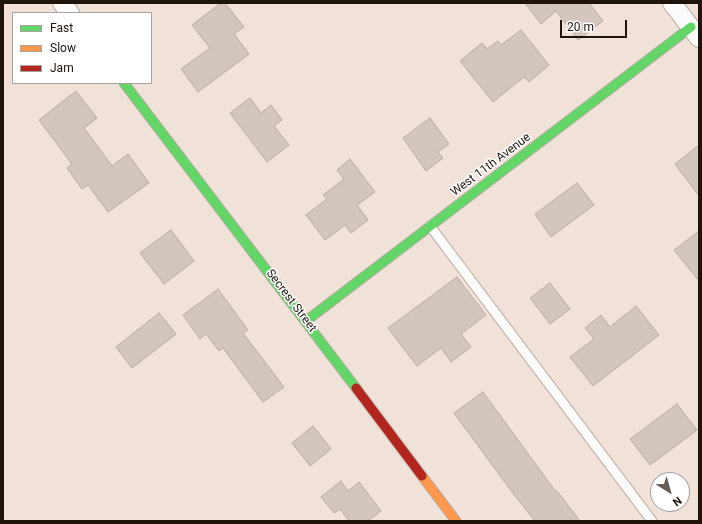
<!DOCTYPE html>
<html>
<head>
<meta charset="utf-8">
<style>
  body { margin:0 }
  #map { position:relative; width:702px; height:524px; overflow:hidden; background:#f0e2d8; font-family:Roboto,sans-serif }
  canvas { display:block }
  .frame { position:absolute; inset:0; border:4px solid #1f140b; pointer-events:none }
  .legend { position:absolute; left:12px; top:12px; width:140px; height:72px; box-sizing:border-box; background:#fff; border:1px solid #a5a19d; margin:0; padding:5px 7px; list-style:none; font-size:12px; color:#1f140b }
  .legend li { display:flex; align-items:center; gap:8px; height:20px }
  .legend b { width:20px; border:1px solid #a5a19d }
  .north { position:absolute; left:650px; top:472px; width:40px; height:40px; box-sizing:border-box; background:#fff; border:1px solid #a5a19d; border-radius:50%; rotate:143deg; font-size:11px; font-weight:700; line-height:16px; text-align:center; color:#1f140b }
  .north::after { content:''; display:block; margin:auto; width:14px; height:18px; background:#685c53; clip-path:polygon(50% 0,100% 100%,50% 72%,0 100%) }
  .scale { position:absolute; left:560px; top:20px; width:67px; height:18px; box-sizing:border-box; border:2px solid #1f140b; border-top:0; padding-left:5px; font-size:12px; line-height:14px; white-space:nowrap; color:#1f140b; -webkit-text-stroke:3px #fff; paint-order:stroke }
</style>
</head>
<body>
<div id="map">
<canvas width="702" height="524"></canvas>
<div class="frame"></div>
<ul class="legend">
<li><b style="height:5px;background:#63d668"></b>Fast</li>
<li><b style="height:5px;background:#ff974d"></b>Slow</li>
<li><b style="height:5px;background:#b3261e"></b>Jam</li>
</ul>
<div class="north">N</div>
<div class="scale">20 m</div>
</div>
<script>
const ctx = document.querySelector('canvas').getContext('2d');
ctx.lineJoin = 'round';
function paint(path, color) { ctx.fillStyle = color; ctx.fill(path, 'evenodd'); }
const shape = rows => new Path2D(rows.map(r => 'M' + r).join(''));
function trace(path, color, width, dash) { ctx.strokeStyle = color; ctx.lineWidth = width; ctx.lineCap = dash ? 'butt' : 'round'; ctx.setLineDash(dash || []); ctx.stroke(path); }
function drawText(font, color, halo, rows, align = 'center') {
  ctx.font = font + ' Roboto,sans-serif'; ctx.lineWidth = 3; ctx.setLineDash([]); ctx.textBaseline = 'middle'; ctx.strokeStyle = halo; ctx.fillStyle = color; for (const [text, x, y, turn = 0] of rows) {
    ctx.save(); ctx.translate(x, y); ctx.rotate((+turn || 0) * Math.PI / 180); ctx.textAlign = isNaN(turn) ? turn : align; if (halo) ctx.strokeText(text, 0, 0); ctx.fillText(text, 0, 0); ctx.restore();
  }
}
const building = shape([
  [221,3,225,3,244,27,234,34,249,54,198,92,181,69,210,48,192,25,221,3],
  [525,3,589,3,603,21,578,40,556,11,541,24,525,3],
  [521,30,549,65,529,82,524,77,493,102,460,61,482,43,487,49,498,41,501,45,521,30],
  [76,91,97,118,84,128,112,166,128,154,149,183,108,212,88,185,82,189,67,168,72,164,39,120,76,91],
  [250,98,261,113,271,105,282,120,274,126,289,145,267,162,230,113,250,98],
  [430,118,449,144,438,152,443,158,426,171,403,138,430,118],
  [699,145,699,196,675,164,699,145],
  [350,159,375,192,357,205,368,220,351,233,345,225,325,240,306,215,327,199,323,195,344,179,337,170,350,159],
  [577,183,594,205,551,237,535,214,577,183],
  [171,230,194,261,164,284,140,253,171,230],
  [699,231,699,281,674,250,699,231],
  [457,277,486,315,461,334,471,347,451,362,441,348,417,366,388,328,457,277],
  [550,283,570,309,550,324,530,298,550,283],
  [218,289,248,330,243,333,284,387,263,402,223,348,219,351,206,334,200,339,183,315,218,289],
  [636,306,659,335,593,386,570,357,594,339,585,328,601,315,610,327,636,306],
  [159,313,176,334,132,368,116,347,159,313],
  [483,392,556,492,557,491,580,521,535,521,512,492,454,413,483,392],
  [677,404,697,430,650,465,630,439,677,404],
  [313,426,331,449,310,466,292,443,313,426],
  [341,481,348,491,359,482,381,511,368,521,349,521,340,509,334,513,321,497,341,481]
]);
const lane = shape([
  [430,226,652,521]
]);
const street = shape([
  [62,3,70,13],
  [672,3,699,38]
]);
const fast = shape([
  [124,83,356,388],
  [306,321,691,27]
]);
const slow = shape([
  [422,476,456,521]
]);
const jam = shape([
  [356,388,422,476]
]);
const streetNames = [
  ["West 11th Avenue",491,165,-37],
  ["Secrest Street",291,301,53]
];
paint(building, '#d2c6be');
trace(building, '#b7aba3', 1);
trace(lane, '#b5a9a0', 11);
trace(street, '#b5a9a0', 20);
trace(fast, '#b5a9a0', 11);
trace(slow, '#b5a9a0', 11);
trace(jam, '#b5a9a0', 11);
trace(lane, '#fdfbf9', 9);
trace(street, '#fdfbf9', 18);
trace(fast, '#63d668', 9);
trace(slow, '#ff974d', 9);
trace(jam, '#b3261e', 9);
drawText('12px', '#1f140b', '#fff', streetNames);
</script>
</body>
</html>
